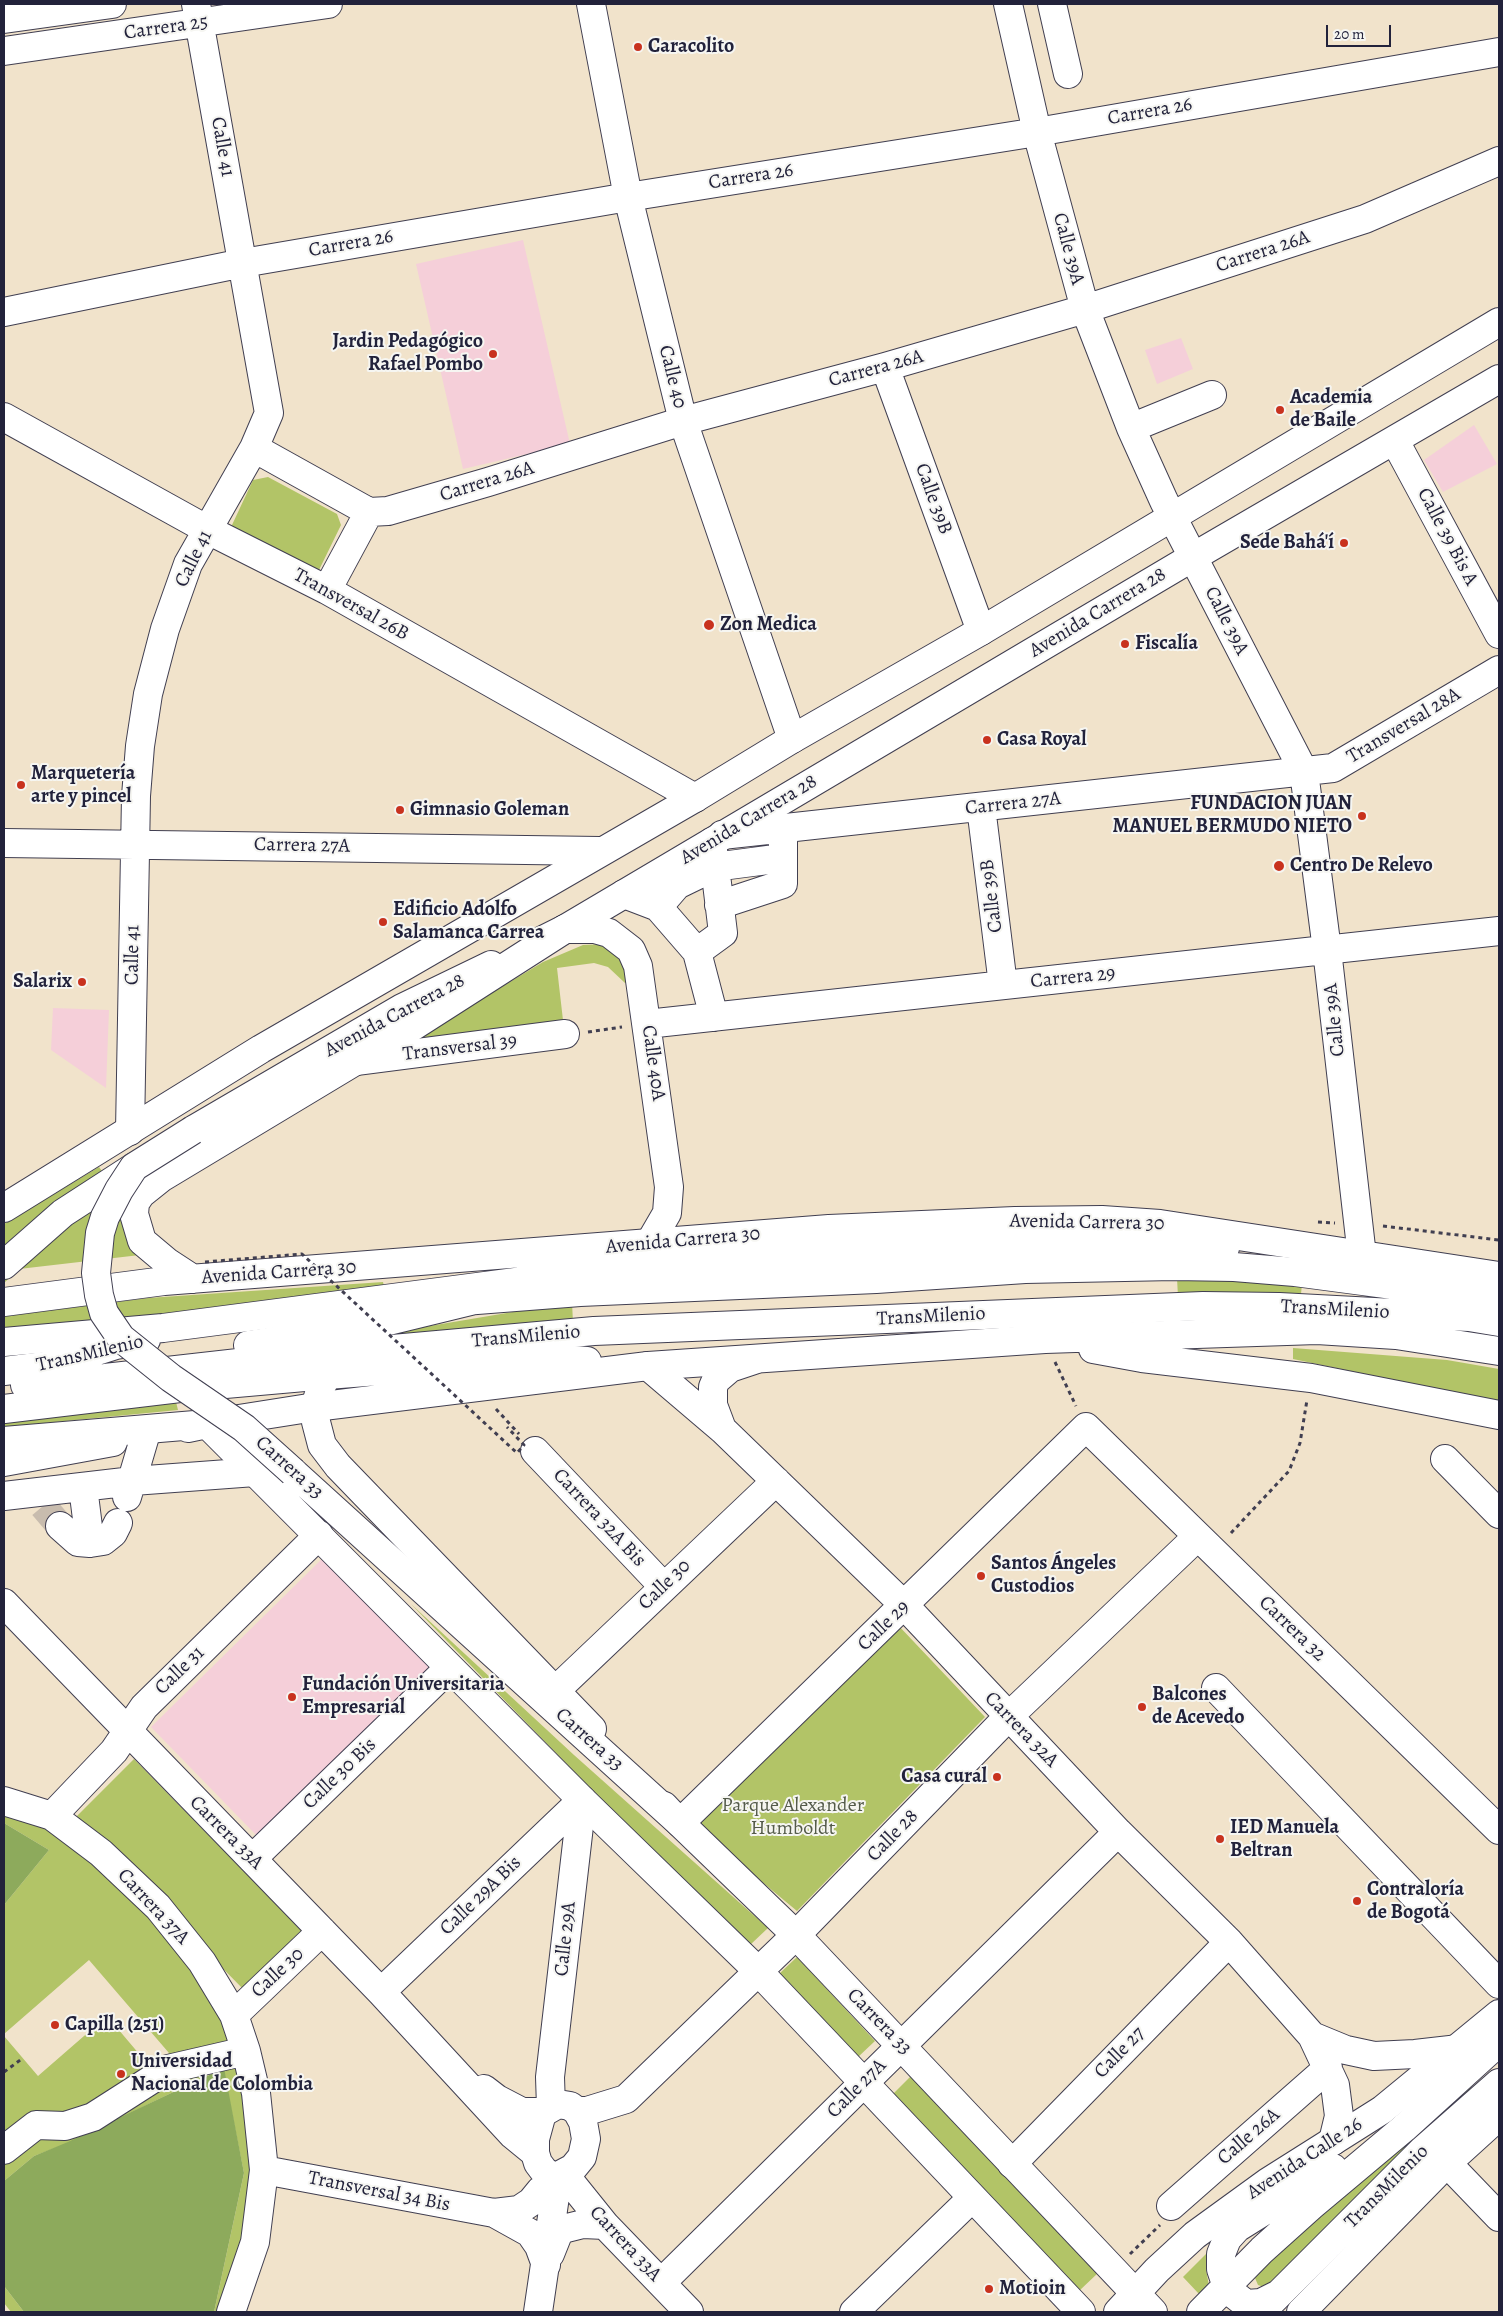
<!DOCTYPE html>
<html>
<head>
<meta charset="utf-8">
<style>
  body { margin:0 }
  #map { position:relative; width:1503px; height:2316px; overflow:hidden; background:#f1e3cb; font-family:Alegreya,serif }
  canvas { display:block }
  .frame { position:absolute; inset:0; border:5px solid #22223b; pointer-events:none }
  .scale { position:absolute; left:1326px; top:25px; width:65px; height:22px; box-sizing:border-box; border:2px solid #22223b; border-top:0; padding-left:6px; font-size:15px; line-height:18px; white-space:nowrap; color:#22223b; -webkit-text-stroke:4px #f6f6f2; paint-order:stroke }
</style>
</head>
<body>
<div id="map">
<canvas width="1503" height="2316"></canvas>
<div class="frame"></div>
<div class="scale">20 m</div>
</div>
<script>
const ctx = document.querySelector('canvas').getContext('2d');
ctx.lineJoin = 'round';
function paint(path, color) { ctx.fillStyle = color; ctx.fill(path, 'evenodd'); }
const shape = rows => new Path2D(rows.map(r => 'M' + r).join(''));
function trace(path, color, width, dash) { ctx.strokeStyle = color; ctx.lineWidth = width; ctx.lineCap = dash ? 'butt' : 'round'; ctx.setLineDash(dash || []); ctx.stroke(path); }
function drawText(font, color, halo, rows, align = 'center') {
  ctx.font = font + ' Alegreya,serif'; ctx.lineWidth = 4; ctx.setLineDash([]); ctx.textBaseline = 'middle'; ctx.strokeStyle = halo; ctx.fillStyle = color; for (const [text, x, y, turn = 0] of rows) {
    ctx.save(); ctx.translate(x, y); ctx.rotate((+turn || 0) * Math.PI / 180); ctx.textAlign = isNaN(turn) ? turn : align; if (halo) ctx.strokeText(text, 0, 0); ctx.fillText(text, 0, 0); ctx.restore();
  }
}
const built = shape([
  [523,240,570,444,463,469,416,264],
  [1181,338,1193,369,1157,384,1145,350],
  [1474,425,1497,464,1443,492,1424,460],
  [53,1008,109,1010,106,1088,51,1050],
  [325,1556,432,1666,258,1837,151,1727]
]);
const green = shape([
  [268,477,337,514,341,525,319,570,307,571,236,535,232,525,253,480],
  [608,944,627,959,635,981,625,983,608,967,594,963,557,968,564,1029,417,1038,543,962,583,945],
  [99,1167,124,1201,140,1255,19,1269,4,1283,4,1224],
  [1177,1278,1302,1284,1301,1294,1230,1294,1178,1297],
  [383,1282,385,1291,4,1333,4,1316,148,1298],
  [572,1302,573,1323,406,1343,394,1332],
  [1293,1348,1447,1360,1499,1369,1499,1402,1293,1359],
  [174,1394,178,1410,4,1427,4,1416],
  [411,1604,574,1755,768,1928,750,1945,654,1854],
  [897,1624,985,1717,797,1911,690,1822],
  [134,1759,304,1933,245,1991,75,1818],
  [4,1811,51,1830,103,1865,184,1951,226,2022,244,2094,253,2170,243,2242,221,2312,214,2312,244,2173,223,2068,68,2143,34,2156,4,2181,4,2036,38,2076,107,2016,151,2068,169,2053,89,1960,4,2034,4,1905,49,1850,4,1823],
  [797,1957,875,2041,857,2058,779,1974],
  [911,2076,1098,2273,1079,2291,893,2094],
  [1468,2086,1475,2091,1269,2284,1264,2287,1258,2285,1255,2278,1260,2271,1306,2222],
  [1214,2246,1206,2269,1209,2286,1199,2294,1183,2277],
  [4,2286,24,2312,11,2312,4,2303]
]);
const forest = shape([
  [4,1823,49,1850,4,1905],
  [224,2068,244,2173,214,2312,24,2312,4,2286,4,2181,34,2156,68,2142]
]);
const minorTunnel = shape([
  [43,1506,60,1526]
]);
const path = shape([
  [588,1032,622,1027],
  [1318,1222,1335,1223],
  [1383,1226,1499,1240],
  [1055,1362,1076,1406],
  [496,1409,519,1434],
  [1231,1533,1289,1471,1300,1443,1307,1400],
  [4,2072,23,2058],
  [1130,2254,1160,2225]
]);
const minor = shape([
  [591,4,628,197,683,421,792,739],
  [1008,4,1037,132,1085,309,1131,428,1164,501,1304,772,1327,950,1362,1256],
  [1052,4,1068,74],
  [4,19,112,4],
  [4,51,328,4],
  [4,312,243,263,628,197,1037,132,1499,52],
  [885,367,981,631],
  [4,417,208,530,327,590,695,798],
  [1131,428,1212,395],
  [1395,441,1499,634],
  [254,448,369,512,388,511,488,482,683,421,885,367,1085,309,1365,219,1499,161],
  [327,590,369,512],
  [981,807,1003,985],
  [722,835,1333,768,1499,670],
  [4,843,600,851],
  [624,894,658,907,697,952,723,933,712,842],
  [719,905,783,884,783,840],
  [658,907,677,885,714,867,783,858],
  [565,929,595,929,609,933,631,950,638,966,669,1187,667,1213,649,1244],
  [697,952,714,1017],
  [647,1024,1499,931],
  [356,1061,565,1034],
  [130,1131,136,796,140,746,148,694,165,629,188,564,254,448,269,413,196,4],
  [464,1301,580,1292,876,1279,1025,1269,1174,1266,1234,1267,1295,1272,1499,1299],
  [248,1345,364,1327,475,1300],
  [363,1352,340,1363,327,1375,321,1387,315,1407,316,1422,322,1445,338,1466,592,1729],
  [648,1366,722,1429,905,1606,1118,1832,1229,1942,1312,2036,1335,2085,1339,2116,1333,2141],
  [4,1371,53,1365,116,1345,146,1340],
  [25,1385,105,1378,247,1362,594,1331,1203,1306,1279,1307,1469,1317,1499,1322],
  [722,1429,713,1405,713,1387,716,1380,730,1368,754,1360],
  [535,1451,663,1586],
  [1445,1459,1499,1514],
  [83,1487,90,1543],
  [4,1496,133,1481,255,1472],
  [127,1497,145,1436],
  [60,1526,78,1542,90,1543,103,1541,113,1533,118,1523],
  [4,1603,381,1992,513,2135,535,2153],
  [1216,1688,1499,1984],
  [556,1690,776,1481],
  [4,1801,52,1816,101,1853,158,1907,202,1962,234,2015,246,2051,256,2093,264,2170,255,2242,231,2312],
  [664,1806,680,1823,1086,1427,1499,1830],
  [52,1816,114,1751,144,1707,319,1535],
  [252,1859,449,1668],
  [381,1992,582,1800],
  [234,2015,322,1931],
  [1312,2036,1346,2050,1374,2056,1415,2054,1459,2049],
  [484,2089,497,2099,522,2112,544,2112],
  [558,2104,570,2106,577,2111,583,2122,586,2139,582,2157,573,2168,558,2176,552,2176,544,2171,538,2163,535,2153,535,2139,541,2117,544,2112,558,2104],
  [551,2107,550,2077,582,1800],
  [577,2111,587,2111,626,2099,796,1935,1008,1717,1197,1537],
  [4,2150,36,2125,65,2126,93,2117,168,2069,246,2051],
  [1447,2163,1499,2217],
  [1012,2164,1229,1942],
  [264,2170,494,2213,530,2233,539,2246,546,2265],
  [564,2174,605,2225,689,2312],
  [1171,2206,1328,2068],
  [494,2213,519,2210,531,2202,540,2191],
  [550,2254,558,2234,563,2229,583,2224,605,2225],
  [661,2283,1118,1832],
  [1277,2295,1261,2303,1246,2304,1232,2293,1227,2287,1221,2269,1221,2254,1227,2239,1237,2228,1333,2168],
  [1265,2308,1423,2150,1499,2083],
  [538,2312,558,2176],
  [854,2312,972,2198],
  [1201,2312,1262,2250,1311,2206,1404,2128,1499,2042]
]);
const major = shape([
  [543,940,565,929,1193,557,1499,379],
  [193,1130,402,1008,491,965],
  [4,1208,261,1049,695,798,792,739,981,631,1499,322],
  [4,1265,63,1213,134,1167],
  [188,1428,207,1424,582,1800,758,1971,1081,2312],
  [4,1462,113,1442],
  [293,1472,680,1823,796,1935,1153,2312],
  [1118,2312,1157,2270,1195,2235,1268,2182,1382,2110,1499,2014],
  [1301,2312,1447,2163,1499,2116]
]);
const highway = shape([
  [193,1279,167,1262,142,1241,134,1214,135,1203,141,1194,161,1178,412,1027,565,929],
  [4,1302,164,1281,829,1229,1015,1221,1102,1220,1160,1224,1499,1276],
  [4,1342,163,1328,577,1274,885,1253,1073,1247,1168,1246,1225,1248],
  [1093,1349,1142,1358,1311,1378,1499,1415],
  [4,1409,180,1388,327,1375,546,1358,587,1361],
  [4,1441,207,1424,315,1407,648,1366,1045,1339,1317,1330,1396,1335,1499,1351]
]);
const pathBridge = shape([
  [205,1262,302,1254,517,1453,524,1445,507,1427]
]);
const majorBridge = shape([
  [193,1130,134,1167,119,1190,105,1217,100,1233,96,1273,99,1295,104,1313,121,1338,171,1378,244,1428,293,1472]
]);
const markers = [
  [638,47,5,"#c8321e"],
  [493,354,5,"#c8321e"],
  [1280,410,5,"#c8321e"],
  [1344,543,5,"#c8321e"],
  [709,625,6,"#c8321e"],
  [1125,644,5,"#c8321e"],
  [987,740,5,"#c8321e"],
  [21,785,5,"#c8321e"],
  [400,810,5,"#c8321e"],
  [1362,816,5,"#c8321e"],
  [1279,866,6,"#c8321e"],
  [383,922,5,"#c8321e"],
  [82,982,5,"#c8321e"],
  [981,1576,5,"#c8321e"],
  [292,1697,5,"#c8321e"],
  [1142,1707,5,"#c8321e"],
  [997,1777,5,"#c8321e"],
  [1220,1839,5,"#c8321e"],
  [1357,1901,5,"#c8321e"],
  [55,2025,5,"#c8321e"],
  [121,2074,5,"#c8321e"],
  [989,2289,5,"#c8321e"]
];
const streetNames = [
  ["Carrera 25",166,28,-8],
  ["Carrera 26",1150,112,-10],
  ["Calle 41",222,147,80],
  ["Carrera 26",751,177,-9],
  ["Carrera 26",351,244,-10],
  ["Calle 39A",1068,249,75],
  ["Carrera 26A",1263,252,-18],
  ["Carrera 26A",876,369,-15],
  ["Calle 40",672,377,76],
  ["Carrera 26A",487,482,-17],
  ["Calle 39B",933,499,70],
  ["Calle 39 Bis A",1447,537,62],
  ["Calle 41",194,559,-64],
  ["Transversal 26B",351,605,29],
  ["Avenida Carrera 28",1098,613,-31],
  ["Calle 39A",1226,621,63],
  ["Transversal 28A",1404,726,-31],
  ["Carrera 27A",1013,804,-6],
  ["Avenida Carrera 28",749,820,-31],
  ["Carrera 27A",302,846,1],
  ["Calle 39B",992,896,-97],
  ["Calle 41",133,955,-89],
  ["Carrera 29",1073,978,-6],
  ["Avenida Carrera 28",395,1016,-28],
  ["Calle 39A",1335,1020,-96],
  ["Transversal 39",460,1048,-7],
  ["Calle 40A",653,1063,82],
  ["Avenida Carrera 30",1087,1223,1],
  ["Avenida Carrera 30",683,1241,-5],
  ["Avenida Carrera 30",279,1273,-4],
  ["TransMilenio",1335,1310,3],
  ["TransMilenio",931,1317,-3],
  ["TransMilenio",526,1337,-5],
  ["TransMilenio",90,1354,-13],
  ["Carrera 33",289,1468,42],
  ["Carrera 32A Bis",599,1518,47],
  ["Calle 30",665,1585,-44],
  ["Calle 29",884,1626,-44],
  ["Carrera 32",1292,1629,44],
  ["Calle 31",180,1671,-44],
  ["Carrera 32A",1021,1730,46],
  ["Carrera 33",589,1740,42],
  ["Calle 30 Bis",340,1774,-44],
  ["Carrera 33A",226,1833,45],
  ["Calle 28",893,1836,-46],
  ["Calle 29A Bis",481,1896,-44],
  ["Carrera 37A",153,1907,47],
  ["Calle 29A",566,1939,-84],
  ["Calle 30",278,1973,-43],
  ["Carrera 33",879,2022,46],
  ["Calle 27",1120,2053,-46],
  ["Calle 27A",857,2089,-45],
  ["Calle 26A",1249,2137,-41],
  ["Avenida Calle 26",1305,2159,-33],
  ["TransMilenio",1387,2187,-45],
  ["Transversal 34 Bis",379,2192,11],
  ["Carrera 33A",625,2244,47]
];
const poiNames = [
  ["Caracolito",648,47],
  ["Jardin Pedagógico",483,342,"right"],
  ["Rafael Pombo",483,365,"right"],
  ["Academia",1290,398],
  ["de Baile",1290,421],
  ["Sede Bahá'í",1334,543,"right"],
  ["Zon Medica",720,625],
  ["Fiscalía",1135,644],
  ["Casa Royal",997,740],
  ["Marquetería",31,774],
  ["arte y pincel",31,797],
  ["FUNDACION JUAN",1352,804,"right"],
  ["MANUEL BERMUDO NIETO",1352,827,"right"],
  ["Gimnasio Goleman",410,810],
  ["Centro De Relevo",1290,866],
  ["Edificio Adolfo",393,910],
  ["Salamanca Carrea",393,933],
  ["Salarix",72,982,"right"],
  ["Santos Ángeles",991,1564],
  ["Custodios",991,1587],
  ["Fundación Universitaria",302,1685],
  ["Empresarial",302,1708],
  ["Balcones",1152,1695],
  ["de Acevedo",1152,1718],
  ["Casa cural",987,1777,"right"],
  ["IED Manuela",1230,1828],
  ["Beltran",1230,1851],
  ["Contraloría",1367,1890],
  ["de Bogotá",1367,1913],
  ["Capilla (251)",65,2025],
  ["Universidad",131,2062],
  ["Nacional de Colombia",131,2085],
  ["Motioin",999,2289]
];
const parkNames = [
  ["Parque Alexander",793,1806],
  ["Humboldt",793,1829]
];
paint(built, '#f5cfd9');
paint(green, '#b2c467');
paint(forest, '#8daa5c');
trace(minorTunnel, '#c8bcae', 28, [28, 14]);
trace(minor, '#413f51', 30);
trace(major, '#413f51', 30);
trace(highway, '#413f51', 30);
trace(path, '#413f51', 3, [4, 4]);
trace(minor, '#fff', 28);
trace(major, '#fff', 28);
trace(highway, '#fff', 28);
trace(majorBridge, '#413f51', 30, []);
trace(pathBridge, '#413f51', 3, [4, 4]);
trace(majorBridge, '#fff', 28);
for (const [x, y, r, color] of markers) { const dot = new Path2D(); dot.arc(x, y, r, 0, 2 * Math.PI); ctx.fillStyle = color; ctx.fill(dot); trace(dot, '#f6f6f2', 2); }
drawText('20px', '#22223b', '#f6f6f2', streetNames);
drawText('bold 20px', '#22223b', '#f6f6f2', poiNames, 'left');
drawText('20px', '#545b4a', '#f6f6f2', parkNames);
</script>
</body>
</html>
